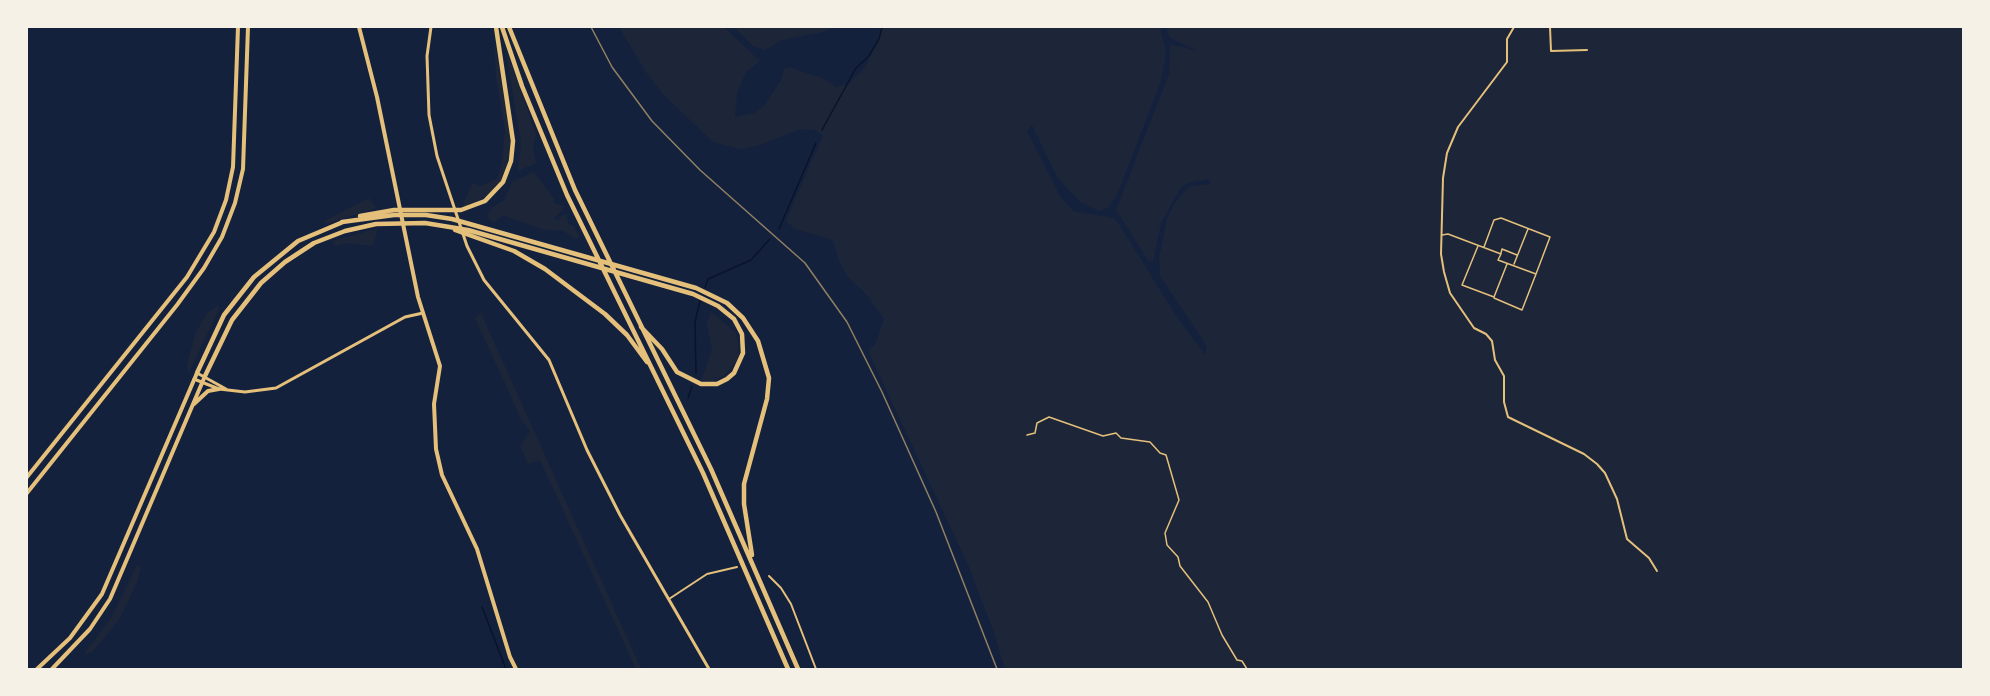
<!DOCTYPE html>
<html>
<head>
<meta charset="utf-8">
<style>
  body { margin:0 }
  #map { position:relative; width:1990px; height:696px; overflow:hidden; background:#14213d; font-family:Merriweather,serif }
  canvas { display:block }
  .frame { position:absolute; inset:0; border:28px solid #f6f1e7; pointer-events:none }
</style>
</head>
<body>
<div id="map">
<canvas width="1990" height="696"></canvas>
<div class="frame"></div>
</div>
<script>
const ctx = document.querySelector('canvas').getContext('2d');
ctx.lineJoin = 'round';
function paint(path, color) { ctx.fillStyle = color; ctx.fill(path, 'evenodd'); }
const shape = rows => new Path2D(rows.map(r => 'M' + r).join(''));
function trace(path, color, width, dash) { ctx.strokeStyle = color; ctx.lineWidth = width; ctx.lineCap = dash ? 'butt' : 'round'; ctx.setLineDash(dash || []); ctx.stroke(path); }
const green = shape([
  [619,27,724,27,760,61,746,72,737,93,735,117,754,113,764,106,781,80,784,69,789,67,827,80,836,87,850,83,866,66,878,38,880,27,1160,27,1166,53,1161,81,1117,195,1109,207,1099,211,1079,201,1057,177,1032,125,1027,131,1060,196,1073,211,1113,218,1117,221,1177,317,1205,355,1207,346,1160,276,1159,258,1167,219,1174,204,1189,186,1210,184,1210,179,1187,183,1180,189,1161,223,1153,262,1148,260,1116,210,1169,74,1170,44,1198,51,1170,38,1166,27,1963,27,1963,669,1005,669,993,630,969,567,868,351,876,343,884,319,867,295,848,277,839,261,833,240,795,229,786,221,823,135,814,130,801,129,757,146,740,149,713,142,663,94,645,71],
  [733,27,834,27,823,32,782,40,765,50,753,46],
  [494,41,511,133,510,152,502,181,491,194,466,207,463,204,473,182,479,187,497,179,502,162,505,130,496,77],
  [505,47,536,134,533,148,536,163,518,171,521,143],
  [534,172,554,199,554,203,563,206,563,209,554,218,557,221,564,214,567,215,568,224,574,226,580,237,576,239,563,231,541,229,503,215,494,223,488,218,488,213,493,207,504,200,512,182],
  [369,198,376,208,326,224,324,221],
  [378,228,373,246,347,243,335,246,333,241],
  [219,305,218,312,188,374,187,364,196,332,208,312],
  [711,312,736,333,739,351,737,360,725,375,713,381,701,381,712,350,707,323],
  [481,313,641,669,636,669,540,460,528,464,520,446,530,431,522,421,475,318],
  [137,565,141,567,137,582,119,620,92,652,83,655,111,618]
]);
const stream = shape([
  [822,130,856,68,869,56,879,39,882,27],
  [779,229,816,143],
  [705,288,708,279,751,260,770,239],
  [696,373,695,322,700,301],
  [688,398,692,386],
  [482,607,506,669]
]);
const path = shape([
  [1027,435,1035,433,1037,423,1049,417,1103,436,1116,433,1121,438,1150,442,1160,453,1166,455,1179,500,1165,533,1167,545,1178,557,1180,566,1208,602,1222,635,1237,660,1242,661,1247,669]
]);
const pedestrian = shape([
  [1442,235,1448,234,1501,254,1498,260,1536,274,1550,237,1501,218,1494,220,1484,247],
  [1478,246,1462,285,1494,297,1507,264],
  [1501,253,1502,249,1517,255],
  [1514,264,1528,229],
  [1494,298,1522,310,1536,274]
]);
const minor = shape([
  [1514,27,1507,39,1507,62,1458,127,1447,153,1443,178,1441,254,1444,272,1450,293,1474,328,1486,334,1492,341,1495,360,1504,376,1504,402,1508,417,1584,454,1597,464,1605,473,1617,499,1627,539,1649,558,1657,571],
  [1550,27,1551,51,1587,50],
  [769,576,781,588,791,604,816,669],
  [669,599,707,574,737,567]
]);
const tertiary = shape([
  [431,27,427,56,429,115,437,156,467,246,484,280,549,360,587,450,620,515,709,669],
  [197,373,226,389],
  [194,379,219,389,245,392,276,388,405,317,423,313]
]);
const secondary = shape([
  [359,27,377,97,418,297,440,366,434,404,436,449,442,475,477,549,510,657,516,669],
  [194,404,208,391,219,389],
  [27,477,187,277,214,232,226,200,233,167,238,27],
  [27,493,177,305,204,268,222,237,235,203,243,169,248,27],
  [37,669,70,638,102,594,197,373],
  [52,669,90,629,110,599,205,376]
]);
const motorway = shape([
  [502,27,522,86,567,195,703,473,788,669],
  [509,27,575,190,711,469,798,669],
  [360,216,394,210,461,210,485,201,503,182,511,161,513,141,496,27],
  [342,222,394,215,426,215,452,219,696,288,727,303,743,318,758,341,769,378,767,399,744,484,744,504,752,555],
  [455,230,514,251,545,269,605,314,627,335,647,362],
  [197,373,224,315,254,277,298,241,343,222],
  [205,376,232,320,261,283,285,262,314,243,345,231,376,224,425,223,468,230,693,294,718,306,734,319,742,334,743,353,734,373,727,379,717,384,701,384,677,372,662,349,641,327]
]);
const rail = shape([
  [591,27,612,67,652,121,700,170,805,263,847,322,882,392,936,512,997,669]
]);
paint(green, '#1d2539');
trace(stream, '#0b132b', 1.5);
trace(path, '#e5c07b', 1.5);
trace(pedestrian, '#e5c07b', 1.5);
trace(minor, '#e5c07b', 2);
trace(tertiary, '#e5c07b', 3);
trace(secondary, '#e5c07b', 4);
trace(motorway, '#e5c07b', 4.5);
trace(rail, '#918062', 1.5);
</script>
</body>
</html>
